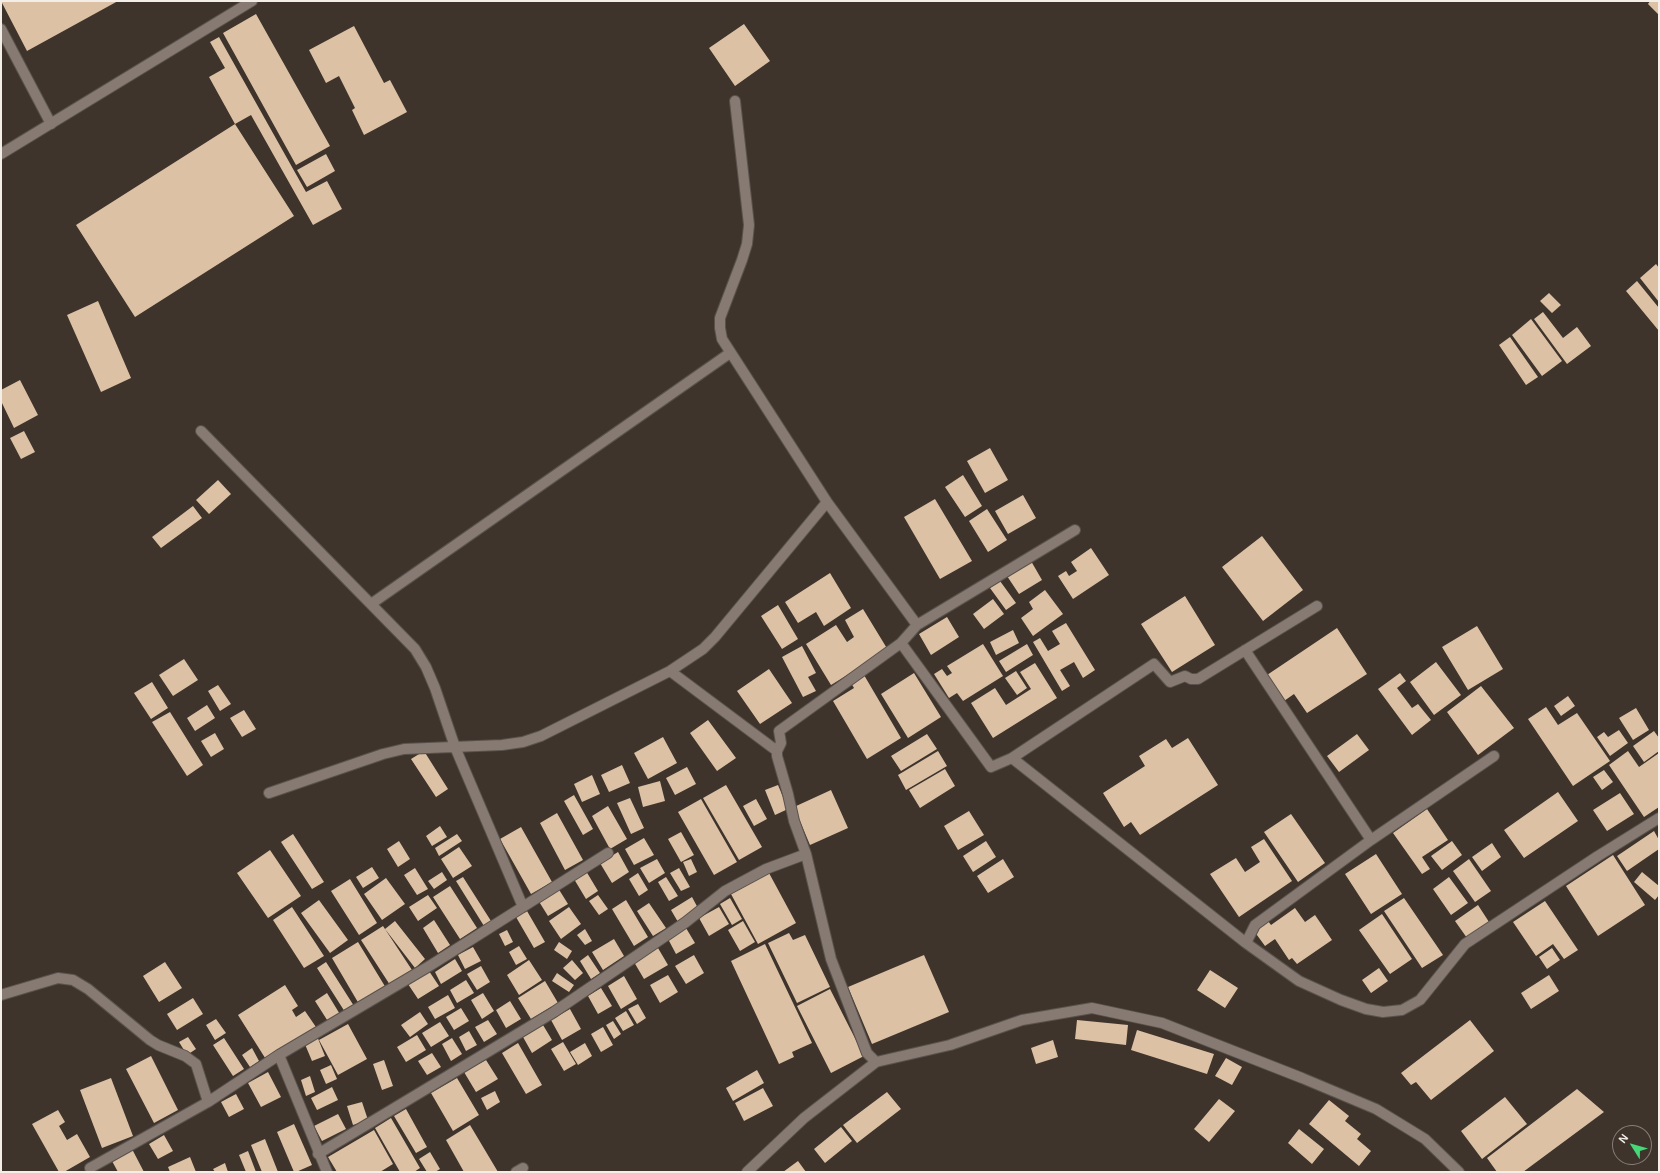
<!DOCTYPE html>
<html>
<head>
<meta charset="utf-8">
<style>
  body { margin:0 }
  #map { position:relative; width:1660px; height:1173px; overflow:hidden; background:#3e342c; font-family:Arial,sans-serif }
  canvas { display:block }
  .frame { position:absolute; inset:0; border:2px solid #f4eee9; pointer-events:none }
  .north { position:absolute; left:1612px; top:1125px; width:40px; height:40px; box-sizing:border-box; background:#3e342c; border:1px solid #877e78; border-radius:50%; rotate:307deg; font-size:11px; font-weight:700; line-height:16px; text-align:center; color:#f4eee9 }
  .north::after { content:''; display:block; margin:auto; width:14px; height:18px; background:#46d779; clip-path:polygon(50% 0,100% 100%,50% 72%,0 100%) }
</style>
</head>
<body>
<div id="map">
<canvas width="1660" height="1173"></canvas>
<div class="frame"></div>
<div class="north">N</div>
</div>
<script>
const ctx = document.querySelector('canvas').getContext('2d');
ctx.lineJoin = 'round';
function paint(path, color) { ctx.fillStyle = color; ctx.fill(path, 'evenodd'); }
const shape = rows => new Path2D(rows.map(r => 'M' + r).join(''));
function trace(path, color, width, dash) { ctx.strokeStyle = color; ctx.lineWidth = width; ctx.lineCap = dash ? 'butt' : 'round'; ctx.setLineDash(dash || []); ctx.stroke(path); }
const building = shape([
  [1,1,118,1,27,51],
  [1650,1,1659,1,1659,15,1648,4],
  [256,14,330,146,296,165,223,33],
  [744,24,770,61,735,86,709,48],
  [354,26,384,83,390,80,407,112,364,135,352,110,355,108,339,76,326,83,309,50],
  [219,37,306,192,327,181,342,209,313,225,251,115,235,124,294,216,135,317,76,225,235,124,209,77,225,68,210,42],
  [326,154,335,171,307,187,297,170],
  [1656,264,1659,268,1659,302,1640,278],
  [1637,281,1659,308,1659,331,1626,291],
  [1549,293,1561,305,1552,313,1540,301],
  [98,301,131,378,101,392,67,315],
  [1543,312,1563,338,1577,327,1591,346,1567,364,1534,319],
  [1531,319,1562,361,1542,376,1512,335],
  [1510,337,1538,377,1526,385,1499,345],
  [20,380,38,415,14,428,1,401,1,390],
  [24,431,35,452,21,459,10,438],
  [990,448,1008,480,985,493,967,461],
  [963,475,982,506,965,517,945,487],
  [218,480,231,494,209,514,196,500],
  [1023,495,1036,518,1008,534,995,511],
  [935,499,972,561,940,579,904,517],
  [193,506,202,518,161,548,152,537],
  [987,509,1007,540,988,552,969,521],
  [1262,536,1303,590,1263,621,1222,567],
  [1091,548,1109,575,1073,599,1058,576,1066,571,1069,576,1077,571,1071,562],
  [1031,561,1042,580,1019,594,1007,576],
  [830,573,851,608,824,626,816,612,798,623,785,602],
  [1000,581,1016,603,1006,610,990,588],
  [1045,590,1063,614,1033,636,1021,618,1033,609,1029,602],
  [1185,596,1215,645,1172,672,1141,624],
  [993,599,1004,614,984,629,973,614],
  [778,605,798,639,782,649,761,616],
  [863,609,888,650,831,685,806,644,836,625,847,642,854,637,845,620],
  [947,617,959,637,931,655,919,634],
  [1066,623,1095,670,1083,678,1074,662,1060,670,1070,686,1062,691,1033,642,1040,638,1048,651,1060,644,1052,631],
  [1477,626,1503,669,1468,690,1442,647],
  [1337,628,1367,674,1307,713,1294,694,1284,701,1267,675],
  [1013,630,1019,643,996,655,990,642],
  [983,644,1003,676,963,701,957,693,949,698,934,674,942,669,947,676,952,673,947,666],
  [1027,644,1033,655,1006,672,999,661],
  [802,646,816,673,808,677,816,691,803,697,782,657],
  [184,659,198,680,173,696,159,675],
  [1436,662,1461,695,1434,715,1410,682],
  [1035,663,1057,698,993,738,971,703,995,688,1006,705,1031,689,1020,672],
  [769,669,792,703,760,724,737,691],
  [1016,671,1027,688,1017,695,1005,678],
  [914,673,941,717,908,738,881,694],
  [1400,673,1406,681,1397,688,1412,708,1418,704,1431,720,1412,735,1378,689],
  [864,675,901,738,867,759,833,701,854,688,851,683],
  [152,682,168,708,151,719,134,693],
  [218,685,231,704,220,711,208,691],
  [1481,686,1514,728,1478,755,1447,712],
  [1568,696,1575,706,1561,716,1554,706],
  [207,705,215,718,195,731,187,718],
  [1546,707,1558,725,1577,713,1610,761,1573,786,1528,719],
  [1636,708,1649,730,1633,740,1619,718],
  [244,710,256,729,242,737,230,718],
  [170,712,203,765,187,776,152,722],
  [708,720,736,758,717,771,690,733],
  [1619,730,1628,743,1610,756,1597,737,1604,732,1608,737],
  [1654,731,1659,738,1659,751,1644,762,1633,746],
  [215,733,224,749,211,757,201,741],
  [927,734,937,749,901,771,891,756],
  [1357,734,1369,750,1339,772,1327,756],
  [663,737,677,763,648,779,634,753],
  [1188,738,1218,785,1140,835,1131,822,1124,827,1103,793,1145,766,1139,756,1166,739,1172,748],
  [424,751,448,789,436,797,411,759],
  [938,751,947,766,906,790,898,775],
  [1628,751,1639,767,1659,753,1659,807,1644,817,1609,765],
  [622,765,630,783,609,792,601,775],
  [687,767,696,784,675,795,666,778],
  [945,769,955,786,920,808,909,790],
  [1604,770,1613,782,1602,790,1593,777],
  [592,775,600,794,582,802,574,784],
  [660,781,665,801,643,807,638,787],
  [726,785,762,847,739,860,703,798],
  [778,785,788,809,775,815,765,790],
  [831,790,848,828,810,845,794,807],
  [1558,792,1578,821,1524,858,1504,830],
  [1620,793,1634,814,1607,831,1593,810],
  [574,795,593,829,583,835,564,801],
  [630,798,644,828,631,834,617,803],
  [701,799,737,862,714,875,678,812],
  [756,799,767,819,754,826,743,806],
  [608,806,627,839,610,849,592,816],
  [1427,809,1448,840,1422,857,1430,869,1422,874,1393,833],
  [969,811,984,835,958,850,944,826],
  [557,813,583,860,565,870,540,823],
  [1291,814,1325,863,1298,882,1264,832],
  [440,826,447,837,432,846,426,836],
  [521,827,552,882,531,894,500,839],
  [1654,831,1659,840,1659,849,1627,871,1617,856],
  [681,832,694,855,681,862,668,839],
  [293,834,324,882,312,889,281,842],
  [457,834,462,841,439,856,435,848],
  [644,838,654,855,634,865,625,849],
  [1264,839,1292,881,1239,917,1210,874,1236,858,1245,872,1260,862,1251,847],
  [399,841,410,859,398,867,387,849],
  [986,841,996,857,973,872,963,856],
  [1452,841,1462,855,1442,870,1431,856],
  [1492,843,1501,857,1482,871,1472,857],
  [459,847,472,866,453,878,441,859],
  [270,850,301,896,268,918,237,873],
  [618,852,629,872,612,883,600,863],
  [1376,854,1402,894,1371,914,1345,874],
  [1613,855,1645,905,1598,936,1566,886],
  [657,859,665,873,649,883,640,868],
  [691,859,697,872,689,876,683,862],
  [1003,859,1014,877,988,893,977,876],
  [1469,859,1491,891,1475,902,1453,871],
  [372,867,379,878,363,888,356,877],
  [415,868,428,889,417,895,404,875],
  [679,868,690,887,681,891,670,873],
  [586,871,598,891,586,899,574,879],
  [442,872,447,880,434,889,428,881],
  [1642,872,1659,886,1659,895,1655,900,1634,882],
  [638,873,648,890,639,896,629,879],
  [769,873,796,923,758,944,731,894],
  [463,877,491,921,484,926,456,881],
  [666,877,678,896,669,901,658,882],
  [1449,877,1468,903,1451,915,1433,889],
  [386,878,405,904,382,920,364,894],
  [350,879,377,923,359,935,331,891],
  [450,886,477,928,460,939,433,897],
  [558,888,568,904,548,916,538,900],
  [428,895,437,908,418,921,409,907],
  [598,895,608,909,599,915,589,901],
  [692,897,699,910,678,922,671,910],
  [730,898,742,919,732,925,720,904],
  [1404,898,1443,955,1422,968,1384,911],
  [319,900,348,940,330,953,301,913],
  [626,900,648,937,634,946,612,909],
  [1545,901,1578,950,1564,959,1553,944,1536,956,1513,922],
  [649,903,666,928,653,936,637,911],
  [1478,905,1489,922,1467,938,1455,921],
  [292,907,324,956,304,968,273,920],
  [569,907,581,924,561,939,549,921],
  [719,907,729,924,709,936,699,918],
  [1295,908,1305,922,1315,915,1332,940,1297,964,1292,958,1289,960,1275,939,1265,946,1254,931,1268,921,1271,925],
  [527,911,545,942,534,948,516,917],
  [1382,914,1412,959,1390,974,1359,930],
  [434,920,450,945,438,953,423,928],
  [395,921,425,959,415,968,385,929],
  [743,921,755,942,740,951,728,930],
  [383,926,412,970,390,985,361,940],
  [686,928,695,943,676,954,668,939],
  [585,929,592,941,585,945,577,935],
  [507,930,513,942,505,946,499,934],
  [789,933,793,940,805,935,830,987,797,1003,768,943],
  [614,939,624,956,603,970,592,952],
  [358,942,386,988,359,1004,332,958],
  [559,942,572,951,567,959,554,950],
  [765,944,812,1043,792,1052,794,1057,779,1064,731,961],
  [519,946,527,959,516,965,509,952],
  [473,947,481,961,465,969,458,955],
  [658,948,668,965,644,979,634,962],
  [1552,948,1560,960,1547,969,1539,957],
  [588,955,600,973,591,979,580,961],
  [694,955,704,973,686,984,675,966],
  [924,955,949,1012,872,1044,848,987],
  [455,959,462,971,441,984,435,972],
  [529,960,542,980,519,995,507,975],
  [572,960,583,973,575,980,563,968],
  [165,962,182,988,159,1002,143,976],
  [326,962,354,1006,345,1012,317,968],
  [481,966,490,982,477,990,467,974],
  [1379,968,1388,981,1371,993,1362,980],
  [1210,970,1238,988,1225,1008,1197,990],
  [429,971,439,986,418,999,408,984],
  [557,973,574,985,569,992,552,981],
  [668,975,678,992,660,1003,650,985],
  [1549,975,1559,991,1531,1009,1521,993],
  [624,976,637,999,621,1009,608,986],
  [466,980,474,993,457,1003,450,990],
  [545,981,558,1003,531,1019,518,998],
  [285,985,298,1006,292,1010,296,1017,305,1011,318,1030,267,1061,238,1015],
  [601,988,612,1006,598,1014,588,996],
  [830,989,864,1056,831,1073,797,1006],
  [327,993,341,1016,329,1023,315,1001],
  [483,993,494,1011,482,1019,471,1000],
  [448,995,455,1008,435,1019,428,1007],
  [193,998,203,1014,177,1030,167,1014],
  [510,1001,521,1019,506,1028,496,1010],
  [638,1004,646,1018,637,1024,628,1009],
  [461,1008,469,1021,454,1030,446,1017],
  [570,1009,581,1029,562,1040,551,1020],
  [626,1011,634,1025,623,1031,615,1018],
  [420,1012,428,1024,410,1037,401,1025],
  [216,1019,226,1033,215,1040,206,1025],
  [488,1020,497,1034,484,1042,475,1027],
  [1077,1020,1128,1025,1126,1045,1075,1039],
  [1470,1020,1494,1051,1431,1100,1416,1082,1411,1085,1401,1073],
  [613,1021,621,1034,614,1039,606,1025],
  [440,1022,449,1036,431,1047,422,1033],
  [348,1024,367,1059,338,1075,319,1040],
  [543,1025,552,1040,532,1053,523,1037],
  [603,1027,613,1045,601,1052,591,1034],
  [1137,1030,1214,1054,1207,1074,1131,1050],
  [469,1031,477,1045,466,1051,459,1037],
  [417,1035,426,1050,406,1062,397,1047],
  [317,1036,325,1056,312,1061,304,1042],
  [188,1037,196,1049,187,1055,179,1042],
  [224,1038,244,1069,233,1076,213,1045],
  [452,1038,462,1054,451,1061,442,1044],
  [1053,1040,1058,1057,1036,1064,1031,1048],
  [563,1042,576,1064,564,1071,551,1049],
  [518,1043,542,1085,526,1094,502,1053],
  [585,1043,592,1056,578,1065,570,1052],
  [252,1048,259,1061,250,1067,242,1055],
  [432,1053,441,1067,427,1075,418,1061],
  [151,1056,178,1110,154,1123,126,1069],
  [1226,1058,1242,1067,1232,1085,1215,1076],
  [384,1060,393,1086,382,1090,373,1064],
  [486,1060,498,1079,476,1092,464,1072],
  [331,1065,337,1079,326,1084,320,1070],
  [757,1070,764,1083,733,1101,726,1088],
  [268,1072,281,1097,261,1107,248,1083],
  [310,1076,315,1092,306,1096,301,1080],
  [111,1078,133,1136,102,1148,80,1090],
  [457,1078,479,1115,453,1131,431,1093],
  [332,1087,338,1100,317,1110,311,1098],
  [763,1088,773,1106,744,1121,735,1103],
  [1577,1089,1604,1112,1523,1172,1497,1172,1487,1158],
  [495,1091,500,1102,487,1110,481,1098],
  [887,1092,901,1109,857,1143,843,1125],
  [236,1094,244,1109,229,1117,221,1102],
  [1505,1097,1527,1124,1482,1159,1461,1131],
  [1219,1099,1235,1111,1209,1142,1194,1129],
  [1329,1100,1349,1116,1345,1121,1361,1134,1357,1139,1371,1151,1359,1166,1309,1124],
  [362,1102,368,1120,353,1125,347,1106],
  [406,1109,427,1147,416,1153,394,1116],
  [58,1110,65,1122,59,1126,67,1140,77,1134,90,1157,64,1172,59,1172,32,1124],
  [338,1114,346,1129,322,1141,314,1126],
  [391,1118,420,1168,414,1172,400,1172,375,1128],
  [294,1124,312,1165,296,1172,294,1172,277,1132],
  [470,1125,498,1172,464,1172,446,1140],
  [841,1127,852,1141,825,1163,814,1149],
  [1299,1129,1324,1149,1312,1164,1288,1143],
  [374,1130,393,1164,380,1172,337,1172,328,1157],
  [164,1135,173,1151,158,1159,149,1144],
  [265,1139,278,1172,262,1172,251,1145],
  [132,1149,144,1172,118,1172,112,1161],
  [248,1151,256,1172,246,1172,239,1155],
  [430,1152,440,1169,435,1172,427,1172,419,1159],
  [190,1157,196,1172,170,1172,168,1167],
  [798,1161,806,1172,783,1172],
  [225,1163,228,1172,215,1172,213,1169]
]);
const service = shape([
  [1,29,51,124]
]);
const minor = shape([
  [735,101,749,225,747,244,742,260,720,318,720,328,722,339,827,502,917,625,901,643,991,767,1012,758,1246,943,1299,981,1341,1000,1366,1009,1383,1012,1402,1010,1420,1000,1465,944,1598,856,1659,818],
  [1,154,252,1],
  [201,431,415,649,426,667,435,688,455,747,523,907],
  [371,604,730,353],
  [917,625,1075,530],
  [1245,650,1371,840],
  [670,671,777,751],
  [1012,758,1154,664,1170,682,1185,676,1191,679,1198,679,1317,606],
  [269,793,383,754,404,749,502,745,523,742,541,736,670,671,703,649,715,637,827,502],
  [1246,943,1255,925,1371,840,1494,756],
  [1,995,58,978,73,980,88,989,150,1040,158,1045,185,1056,196,1064,208,1102],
  [279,1055,327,1172],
  [876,1062,867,1053,831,959,806,854,794,821,788,794,777,756,777,751,781,743,779,731,901,643],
  [318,1154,554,1012,686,922,725,891,766,869,806,854],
  [90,1168,208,1102,279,1055,431,965,608,853],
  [516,1172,523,1168],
  [747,1172,804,1118,876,1062,950,1045,1022,1020,1092,1008,1162,1023,1302,1078,1376,1109,1425,1139,1459,1172]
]);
paint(building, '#dcc1a5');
trace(service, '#5a524c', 12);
trace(minor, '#5a524c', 12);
trace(service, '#867a72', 10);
trace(minor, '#867a72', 10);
</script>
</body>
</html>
